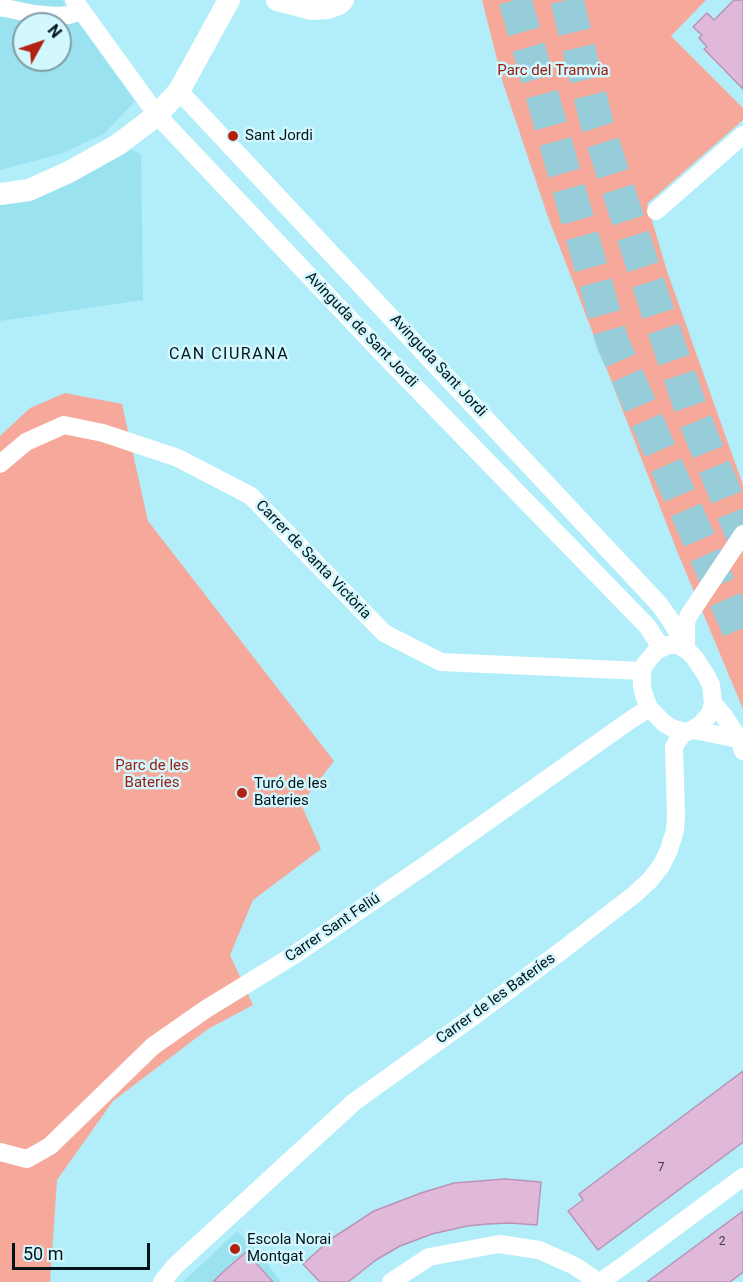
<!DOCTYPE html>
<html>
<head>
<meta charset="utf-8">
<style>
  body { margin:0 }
  #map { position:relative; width:743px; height:1282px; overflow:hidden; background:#b1eefa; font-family:Roboto,sans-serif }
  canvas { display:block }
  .north { position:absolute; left:12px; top:12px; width:60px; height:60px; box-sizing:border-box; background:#d3f7fe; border:2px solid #7f9da3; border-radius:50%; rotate:50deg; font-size:16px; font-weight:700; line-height:24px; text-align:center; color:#00151a }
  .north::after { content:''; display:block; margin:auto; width:21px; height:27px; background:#b12310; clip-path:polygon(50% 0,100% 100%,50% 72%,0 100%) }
  .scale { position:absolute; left:12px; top:1243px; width:138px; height:27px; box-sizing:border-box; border:3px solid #00151a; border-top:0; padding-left:8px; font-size:18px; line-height:21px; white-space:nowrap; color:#00151a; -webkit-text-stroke:4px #d3f7fe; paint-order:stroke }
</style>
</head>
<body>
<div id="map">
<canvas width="743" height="1282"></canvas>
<div class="north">N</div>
<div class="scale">50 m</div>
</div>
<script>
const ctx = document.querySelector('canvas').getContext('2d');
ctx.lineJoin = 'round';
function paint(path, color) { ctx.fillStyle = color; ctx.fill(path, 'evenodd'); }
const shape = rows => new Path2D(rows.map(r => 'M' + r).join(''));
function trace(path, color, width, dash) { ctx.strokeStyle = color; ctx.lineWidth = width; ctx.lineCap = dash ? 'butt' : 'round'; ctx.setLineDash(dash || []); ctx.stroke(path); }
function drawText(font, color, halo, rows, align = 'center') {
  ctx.font = font + ' Roboto,sans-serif'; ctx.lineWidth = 5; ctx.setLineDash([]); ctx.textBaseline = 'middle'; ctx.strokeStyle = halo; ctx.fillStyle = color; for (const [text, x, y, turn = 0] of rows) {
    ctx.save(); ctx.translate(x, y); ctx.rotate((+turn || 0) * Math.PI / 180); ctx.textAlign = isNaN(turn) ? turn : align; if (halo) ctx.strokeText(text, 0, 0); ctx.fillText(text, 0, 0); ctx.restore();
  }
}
const built = shape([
  [0,0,62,0,135,101,104,134,60,154,0,170],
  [24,24,60,24,60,60,24,60],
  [119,144,141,154,143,300,0,321,0,194],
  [237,1231,270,1267,281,1282,183,1282]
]);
const green = shape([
  [482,0,706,0,671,36,743,108,743,120,647,204,668,274,743,485,743,709,677,551,548,217,503,83],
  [65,393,122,404,148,521,334,761,301,804,321,849,253,900,230,955,253,1005,208,1029,113,1101,57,1180,50,1282,0,1282,0,436,30,408]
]);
const building = shape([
  [734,0,743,0,743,89,704,49,707,47,699,38,702,35,693,27,707,13,714,20,734,0],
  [743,1071,743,1142,598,1250,568,1211,583,1200,579,1194,743,1071],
  [505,1179,541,1182,537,1225,510,1223,488,1224,467,1226,432,1234,400,1246,376,1260,348,1282,320,1282,303,1264,331,1239,374,1211,421,1193,454,1183,505,1179],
  [743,1211,743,1272,730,1282,647,1282,743,1211],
  [246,1252,273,1282,213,1282,223,1272,246,1252]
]);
const motorwayTunnel = shape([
  [515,0,612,341,743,640],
  [567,0,597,124,659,316,693,415,743,537]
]);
const minor = shape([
  [74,0,157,115,381,352,647,626,661,647],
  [0,7,34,14,55,16,69,15,81,11],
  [179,91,659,604,671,621,687,650],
  [656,211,743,135],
  [0,464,26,442,64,425,103,433,178,458,251,496,384,633,441,662,642,671],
  [668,645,677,645,687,650,694,657,706,675,711,685,713,703,710,714,700,725,690,731,685,732,674,729,665,724,649,708,644,695,642,686,642,671,645,664,656,651,668,645],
  [686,645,686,622,689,615,743,534],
  [713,703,724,716,739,739,743,751],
  [694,730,743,740],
  [0,1152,27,1159,50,1146,153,1046,206,1009,294,955,427,864,629,721,649,708],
  [162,1282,175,1266,354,1102,474,1016,560,952,635,894,650,880,661,866,669,850,675,830,676,816,674,747,678,740,685,732],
  [391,1282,429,1257,499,1244,539,1250,575,1266,598,1282],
  [600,1282,627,1263,743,1177]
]);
const tertiary = shape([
  [277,0,312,9,327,8,339,4,343,0],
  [0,194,29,190,69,172,119,144,157,115,179,91,229,0]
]);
const markers = [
  [233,136,6,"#b12310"],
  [242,793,6,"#b12310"],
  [235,1249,6,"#b12310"]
];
const numberNames = [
  ["7",661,1168],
  ["2",722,1242]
];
const parkNames = [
  ["Parc del Tramvia",553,71],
  ["Parc de les",152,766],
  ["Bateries",152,783]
];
const poiNames = [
  ["Sant Jordi",245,136],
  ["Turó de les",254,784],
  ["Bateries",254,801],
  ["Escola Norai",247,1240],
  ["Montgat",247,1257]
];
const streetNames = [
  ["Avinguda de Sant Jordi",361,330,46],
  ["Avinguda Sant Jordi",438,366,47],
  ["Carrer de Santa Victòria",313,560,46],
  ["Carrer Sant Feliú",333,928,-34],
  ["Carrer de les Bateríes",496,999,-36]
];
const neighbourhoodNames = [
  ["CAN CIURANA",229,355]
];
paint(built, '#9be2f0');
paint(green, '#f6a99b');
paint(building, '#e0b8da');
trace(building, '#ba94b5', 1.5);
trace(motorwayTunnel, '#96cdd8', 33, [33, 16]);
trace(minor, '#fff', 18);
trace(tertiary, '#fff', 22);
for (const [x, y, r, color] of markers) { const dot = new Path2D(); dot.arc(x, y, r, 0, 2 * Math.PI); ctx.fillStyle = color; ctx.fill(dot); trace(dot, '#d3f7fe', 2); }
drawText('12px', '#383e4a', null, numberNames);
drawText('15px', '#992011', '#d3f7fe', parkNames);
drawText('15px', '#00151a', '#d3f7fe', poiNames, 'left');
drawText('15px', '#00151a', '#d3f7fe', streetNames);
ctx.letterSpacing = '1.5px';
drawText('16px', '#00151a', '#d3f7fe', neighbourhoodNames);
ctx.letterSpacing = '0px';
</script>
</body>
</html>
